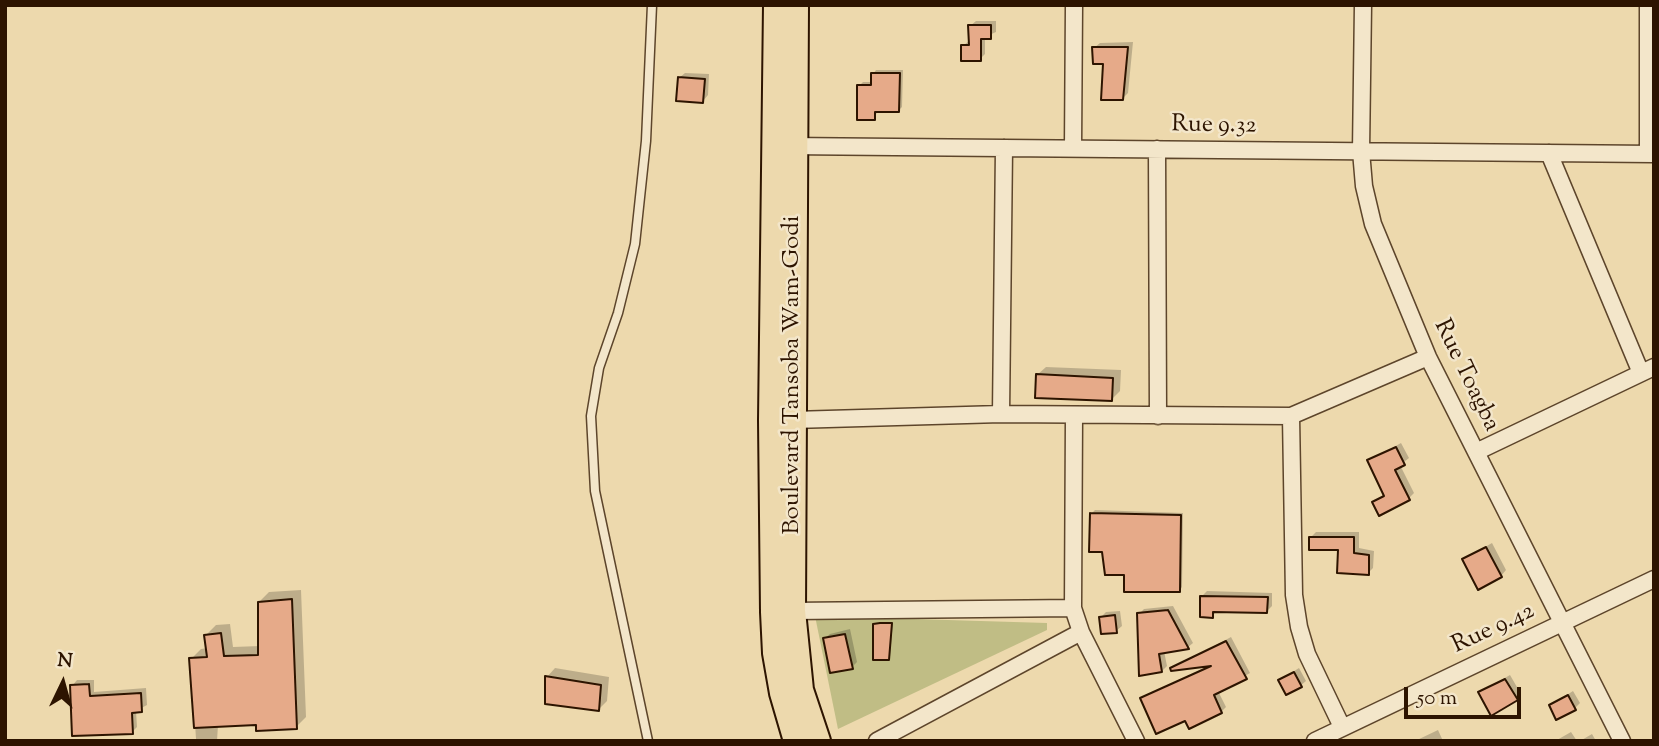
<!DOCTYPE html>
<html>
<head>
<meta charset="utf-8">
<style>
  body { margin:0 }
  #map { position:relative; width:1659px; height:746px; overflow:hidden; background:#edd9ad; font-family:"Sorts Mill Goudy",serif }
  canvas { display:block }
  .frame { position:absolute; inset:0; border:7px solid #2d1400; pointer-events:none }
  .north { position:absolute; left:28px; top:648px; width:70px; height:70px; -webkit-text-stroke:5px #f3e6ca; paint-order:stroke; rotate:5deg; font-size:19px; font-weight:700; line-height:28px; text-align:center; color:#2d1400 }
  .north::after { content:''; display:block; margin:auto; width:24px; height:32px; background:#2d1400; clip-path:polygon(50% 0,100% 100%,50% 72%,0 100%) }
  .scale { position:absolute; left:1404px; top:687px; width:117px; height:32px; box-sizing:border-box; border:4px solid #2d1400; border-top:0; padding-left:9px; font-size:21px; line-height:24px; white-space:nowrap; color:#2d1400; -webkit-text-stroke:5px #f3e6ca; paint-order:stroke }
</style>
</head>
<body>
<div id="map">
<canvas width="1659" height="746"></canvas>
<div class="frame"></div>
<div class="north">N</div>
<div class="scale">50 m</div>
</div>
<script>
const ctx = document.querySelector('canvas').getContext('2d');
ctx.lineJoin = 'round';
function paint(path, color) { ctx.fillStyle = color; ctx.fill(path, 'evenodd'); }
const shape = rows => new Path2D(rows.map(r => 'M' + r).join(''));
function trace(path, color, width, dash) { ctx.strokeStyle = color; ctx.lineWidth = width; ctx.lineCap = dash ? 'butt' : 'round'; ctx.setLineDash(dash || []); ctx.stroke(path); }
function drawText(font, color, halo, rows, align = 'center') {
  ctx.font = font + ' "Sorts Mill Goudy",serif'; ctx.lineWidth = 5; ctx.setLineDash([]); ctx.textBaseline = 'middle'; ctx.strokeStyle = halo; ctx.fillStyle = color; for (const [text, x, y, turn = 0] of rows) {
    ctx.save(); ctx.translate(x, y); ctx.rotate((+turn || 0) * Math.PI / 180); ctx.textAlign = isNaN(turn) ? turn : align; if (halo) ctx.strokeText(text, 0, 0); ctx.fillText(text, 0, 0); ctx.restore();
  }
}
const green = shape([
  [815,616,1047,623,1047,630,838,729]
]);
const shadow = shape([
  [976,21,996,21,996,32,985,37,985,54,980,59,963,46,970,40,970,26],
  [1133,42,1128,93,1122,99,1094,48,1100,43],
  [876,70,903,70,902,107,898,111,878,110,874,119,859,86,863,82,873,82,873,74],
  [685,73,709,74,708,95,703,101,679,78],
  [1046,367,1121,370,1120,391,1111,400,1037,375],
  [1401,443,1409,458,1400,465,1414,493,1409,498,1374,502,1385,494,1369,461],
  [1095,510,1183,513,1182,587,1179,591,1104,551,1092,513],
  [1316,532,1359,532,1359,548,1374,551,1373,568,1368,573,1340,549,1310,538],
  [1492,543,1506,570,1501,576,1464,559],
  [301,590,306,717,296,727,258,723,218,725,217,741,174,741,196,739,191,659,201,649,208,648,206,635,216,625,230,624,233,647,260,646,259,602,269,592],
  [1207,591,1272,593,1272,606,1267,611,1218,610,1212,616,1201,597],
  [1173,606,1193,643,1188,647,1164,651,1167,666,1162,671,1139,614,1144,609],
  [1120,611,1122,626,1116,631,1101,617,1106,612],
  [893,622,890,656,888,659,875,625],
  [850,629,857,662,852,667,824,639,830,634],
  [1231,637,1250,673,1218,691,1226,707,1221,712,1142,699,1210,665,1172,669],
  [555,668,609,677,607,701,598,710,547,677],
  [1299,668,1306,681,1300,686,1280,680],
  [1510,675,1521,694,1516,698,1480,692],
  [77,680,94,680,94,692,146,688,147,705,136,711,137,727,132,732,72,686],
  [1573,691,1580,703,1575,708,1551,705],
  [1438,730,1443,741,1415,741],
  [1571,732,1577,741,1556,741,1557,740],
  [1592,734,1596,741,1580,741]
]);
const building = shape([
  [968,25,991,25,991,39,981,39,981,61,961,61,961,45,969,45,968,25],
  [1092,47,1128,47,1123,100,1101,100,1103,64,1093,64,1092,47],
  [871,73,900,73,899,112,875,112,875,120,857,120,857,85,871,85,871,73],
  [678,77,705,79,703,103,676,101,678,77],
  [1036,374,1113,378,1112,401,1035,398,1036,374],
  [1396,447,1405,465,1395,470,1410,500,1379,516,1372,502,1384,496,1367,460,1396,447],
  [1090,513,1181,515,1180,592,1124,592,1124,575,1105,575,1102,552,1089,552,1090,513],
  [1309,537,1354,537,1354,553,1369,555,1369,575,1337,573,1338,550,1309,550,1309,537],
  [1486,547,1502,577,1478,590,1462,559,1486,547],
  [1200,596,1268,597,1267,613,1213,612,1213,618,1200,617,1200,596],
  [292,599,297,729,256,731,256,725,194,728,189,658,207,657,204,635,221,633,224,656,258,655,258,602,292,599],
  [1168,610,1189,649,1159,654,1162,672,1139,676,1137,613,1168,610],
  [1115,615,1117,633,1101,634,1099,617,1115,615],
  [880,623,892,623,889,660,873,660,873,624,880,623],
  [845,634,853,669,830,673,823,638,845,634],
  [1226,641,1247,679,1214,695,1222,713,1189,729,1185,721,1156,734,1140,698,1211,666,1171,671,1170,668,1226,641],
  [1294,672,1302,687,1286,695,1278,680,1294,672],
  [545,676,601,685,599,711,545,704,545,676],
  [1505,679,1518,700,1491,716,1478,692,1505,679],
  [89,684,90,696,141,693,142,712,132,713,133,734,72,736,70,685,89,684],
  [1568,695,1576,710,1556,720,1549,705,1568,695]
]);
const service = shape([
  [648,741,595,491,591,416,599,368,618,313,635,244,646,141,652,5]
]);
const minor = shape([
  [1363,5,1361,151,1364,186,1373,224,1428,357,1622,741],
  [1648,5,1648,154],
  [787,146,1654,154],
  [1073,148,1074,5],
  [1157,149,1158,416],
  [1549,153,1641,373],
  [1001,414,1004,148],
  [1074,416,1073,608,1081,632,1136,741],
  [1291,416,1294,595,1299,627,1307,654,1342,727],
  [793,420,1001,414,1291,416,1428,357],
  [1476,452,1654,367],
  [793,611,1073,608],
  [877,741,1081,632],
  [1315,741,1654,579]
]);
const primary = shape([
  [776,5,771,420,773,612,775,653,782,693,796,741],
  [796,5,793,611,801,690,818,741]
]);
const streetNames = [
  ["Rue 9.32",1214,127,1],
  ["Boulevard Tansoba Wam-Godi",794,375,-90],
  ["Rue Toagba",1465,376,64],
  ["Rue 9.42",1494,630,-25]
];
paint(green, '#c0bd85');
paint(shadow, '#0003');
paint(building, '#e6aa89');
trace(building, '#2d1400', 2);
trace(service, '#5d452b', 11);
trace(minor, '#5d452b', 19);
trace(primary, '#2d1400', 28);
trace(service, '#f3e6ca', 8);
trace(minor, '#f3e6ca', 16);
trace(primary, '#edd9ad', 24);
drawText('24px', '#2d1400', '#f3e6ca', streetNames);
</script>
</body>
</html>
